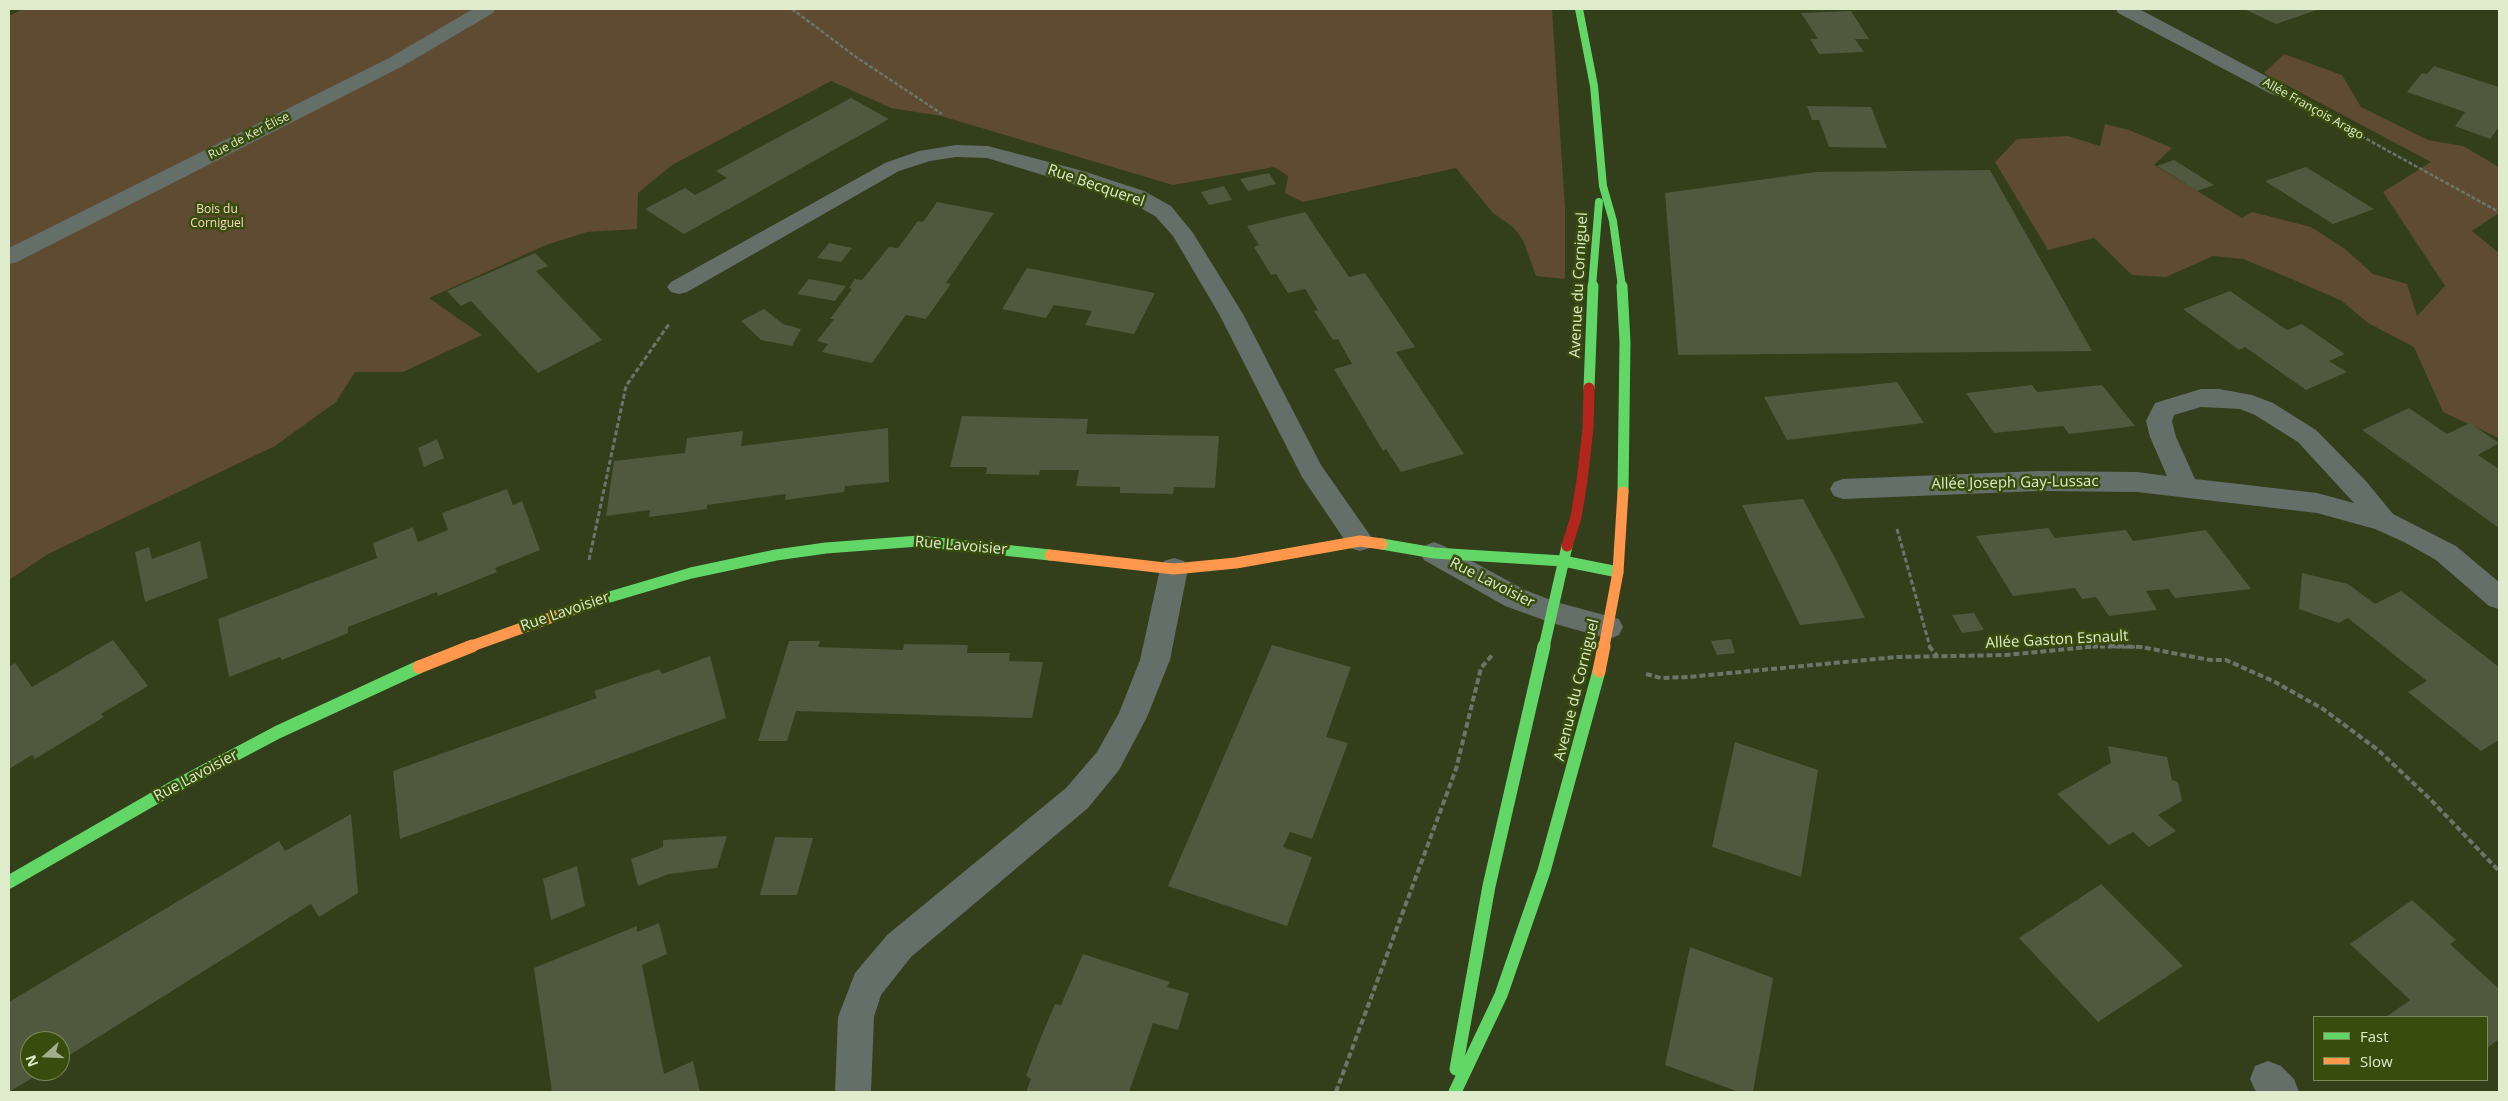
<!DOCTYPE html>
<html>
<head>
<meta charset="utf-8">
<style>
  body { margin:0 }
  #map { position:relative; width:2508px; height:1101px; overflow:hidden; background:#333e1b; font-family:"Open Sans",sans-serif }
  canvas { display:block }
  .frame { position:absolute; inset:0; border:10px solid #deeccc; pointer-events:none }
  .legend { position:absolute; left:2313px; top:1016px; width:175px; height:65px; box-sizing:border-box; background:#384c0d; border:1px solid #7a8c59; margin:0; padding:6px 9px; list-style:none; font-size:15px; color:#deeccc }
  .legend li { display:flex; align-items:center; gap:10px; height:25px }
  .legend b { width:25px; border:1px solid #7a8c59 }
  .north { position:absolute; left:20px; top:1031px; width:50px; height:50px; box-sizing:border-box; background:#384c0d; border:1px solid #7a8c59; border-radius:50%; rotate:250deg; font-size:14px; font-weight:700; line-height:20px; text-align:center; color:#deeccc }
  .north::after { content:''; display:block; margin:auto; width:18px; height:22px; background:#a2af8e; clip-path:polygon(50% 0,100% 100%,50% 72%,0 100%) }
</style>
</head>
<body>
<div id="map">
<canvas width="2508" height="1101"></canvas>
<div class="frame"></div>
<ul class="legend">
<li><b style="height:6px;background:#63d668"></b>Fast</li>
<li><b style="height:6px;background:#ff974d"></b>Slow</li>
</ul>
<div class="north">N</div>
</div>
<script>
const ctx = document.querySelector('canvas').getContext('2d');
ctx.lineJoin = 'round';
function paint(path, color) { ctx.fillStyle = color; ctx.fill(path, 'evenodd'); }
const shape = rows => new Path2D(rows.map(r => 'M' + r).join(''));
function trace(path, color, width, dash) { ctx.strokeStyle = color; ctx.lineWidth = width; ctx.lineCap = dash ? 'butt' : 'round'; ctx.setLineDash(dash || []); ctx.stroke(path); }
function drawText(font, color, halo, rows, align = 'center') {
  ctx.font = font + ' "Open Sans",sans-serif'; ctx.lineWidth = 5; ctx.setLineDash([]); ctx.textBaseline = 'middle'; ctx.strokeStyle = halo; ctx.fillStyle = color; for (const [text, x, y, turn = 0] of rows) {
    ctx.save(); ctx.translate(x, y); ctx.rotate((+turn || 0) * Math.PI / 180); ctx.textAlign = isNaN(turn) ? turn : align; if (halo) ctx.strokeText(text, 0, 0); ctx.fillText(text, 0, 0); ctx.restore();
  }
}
const green = shape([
  [23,9,1552,9,1565,209,1565,279,1536,276,1523,240,1513,227,1493,213,1456,168,1303,202,1285,193,1288,176,1274,167,1173,185,941,116,891,108,831,81,672,165,638,193,637,229,587,232,546,245,429,298,482,335,403,372,355,372,336,402,275,446,48,554,9,580,9,16],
  [2284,54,2342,75,2361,107,2428,140,2463,146,2499,167,2499,213,2472,231,2499,253,2499,438,2443,412,2414,347,2368,323,2342,301,2294,280,2243,259,2213,256,2166,277,2132,275,2094,238,2048,250,1995,162,2017,139,2068,136,2100,146,2105,124,2129,130,2172,148,2154,165,2242,218,2252,212,2311,227,2345,249,2373,274,2407,284,2417,316,2445,286,2383,192,2431,162,2264,73]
]);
const building = shape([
  [2244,9,2320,9,2276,24],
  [1851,11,1869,39,1855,39,1864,52,1819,54,1810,39,1818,39,1801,13],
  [2434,66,2499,87,2499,127,2490,139,2455,126,2465,112,2407,92,2422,73,2427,74],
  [851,98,889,119,684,234,645,209,685,188,695,195,712,186,727,178,716,171],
  [1807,106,1871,107,1887,148,1829,147,1819,120,1812,120],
  [2174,160,2214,185,2197,191,2157,166],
  [2306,167,2374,209,2333,224,2265,181],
  [1990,170,2092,351,1678,355,1665,193,1816,172],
  [1269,173,1276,184,1248,191,1240,179],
  [1224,186,1232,200,1209,205,1201,192],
  [937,202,994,213,946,283,951,284,926,319,906,315,872,363,822,352,828,344,817,341,834,319,830,319,852,289,849,288,855,279,862,280,889,247,898,248,918,221,923,222],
  [1305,212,1349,277,1365,273,1415,347,1396,352,1464,454,1401,472,1386,449,1383,451,1334,369,1352,364,1338,339,1333,340,1324,326,1314,311,1318,310,1305,289,1288,293,1276,274,1271,275,1254,247,1259,245,1247,226],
  [829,243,852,248,841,262,817,258],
  [535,253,548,266,536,271,602,340,538,373,471,301,461,306,447,291],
  [1027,268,1089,280,1155,293,1134,334,1085,325,1092,311,1054,305,1046,318,1002,309],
  [809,279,846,286,835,301,797,294],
  [2230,291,2287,330,2302,324,2345,354,2329,361,2347,372,2306,390,2245,347,2239,350,2183,309],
  [764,309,783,324,801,329,792,346,761,340,741,321],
  [1897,382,1924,423,1787,440,1764,397],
  [2032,385,2037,392,2102,385,2135,426,2069,434,2063,426,1994,433,1966,393],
  [2409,408,2447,434,2470,423,2499,443,2478,455,2499,469,2499,528,2362,430],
  [962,416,1088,419,1086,434,1219,436,1215,488,1174,487,1173,494,1120,493,1120,487,1076,486,1079,470,1040,470,1039,475,986,474,987,467,950,467],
  [888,428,889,482,845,486,844,492,785,500,786,494,707,505,707,509,679,513,649,517,650,510,606,516,614,461,685,453,687,438,743,431,741,446],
  [437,439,444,458,424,467,418,448],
  [507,489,513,505,522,501,540,550,495,568,497,572,438,596,437,592,348,627,348,633,282,660,280,657,229,677,218,619,377,558,373,543,413,527,418,542,448,530,442,513],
  [1803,499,1834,556,1865,618,1800,625,1742,505],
  [2048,528,2055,538,2126,530,2133,541,2206,530,2251,589,2175,598,2169,589,2146,591,2157,610,2109,616,2096,597,2082,599,2075,588,2013,596,1976,536],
  [200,541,208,578,145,602,135,552,149,547,152,559],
  [2302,573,2348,584,2375,604,2401,591,2499,667,2499,740,2481,751,2408,692,2427,681,2348,618,2339,623,2299,609],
  [1974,613,1984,630,1962,633,1952,615],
  [1731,639,1735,653,1717,655,1711,641],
  [113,640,148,686,101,714,104,717,35,759,32,755,9,769,9,667,15,663,32,687],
  [789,641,820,641,818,647,903,650,904,644,968,645,967,653,1010,653,1009,661,1043,662,1032,718,796,711,787,741,758,741],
  [1272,645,1351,667,1326,737,1348,743,1312,839,1290,832,1283,847,1312,857,1287,926,1168,886],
  [710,656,726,718,400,839,393,771,597,698,594,691,659,669,662,674],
  [1735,742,1818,770,1801,877,1712,847],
  [2108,746,2167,757,2172,780,2178,782,2182,801,2158,815,2176,831,2149,847,2133,832,2109,845,2057,794,2111,763],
  [351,814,358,893,319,917,311,904,60,1061,60,1041,30,1041,30,1071,44,1071,9,1092,9,1002,279,841,285,851],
  [727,836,717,868,669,874,638,886,631,859,663,847,663,840],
  [775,837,813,838,797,895,760,895],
  [577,866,585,906,551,920,543,879],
  [2101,884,2183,966,2098,1022,2019,938],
  [2412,900,2456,940,2450,944,2499,989,2499,1039,2487,1048,2487,1017,2386,1017,2410,1000,2350,944],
  [659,923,667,954,642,965,664,1074,693,1061,700,1092,552,1092,534,968,637,926,637,932],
  [1690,947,1773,978,1753,1092,1739,1092,1665,1065],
  [1083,954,1170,982,1167,987,1189,993,1178,1030,1153,1023,1129,1092,1026,1092,1031,1079,1026,1076,1041,1037,1055,1004,1061,1005]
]);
const pathFar2 = shape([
  [792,9,856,57,942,114],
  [2314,110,2499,212]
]);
const pathFar1 = shape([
  [1897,529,1930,647],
  [589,560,626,386,669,324],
  [2085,647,2144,647]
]);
const path = shape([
  [1929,646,1937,656],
  [2109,646,2141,647,2210,660,2226,660,2275,682,2323,709,2378,750,2429,798,2499,871],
  [1646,674,1661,678,1688,677,1897,657,2006,655,2098,646],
  [1336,1092,1456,769,1481,668,1493,654]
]);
const street = shape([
  [473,9,495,9,493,13,403,66,17,262,9,264,9,248,389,58,473,9],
  [2116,9,2139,9,2285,86,2288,90,2285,94,2278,96,2271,94,2118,13,2116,9],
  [956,145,988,146,1083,171,1144,191,1171,206,1193,233,1243,314,1321,465,1374,541,1370,548,1360,551,1350,548,1302,477,1219,314,1173,236,1155,216,1128,201,987,158,956,157,930,161,899,171,687,292,679,294,671,292,667,287,671,282,885,163,919,151,956,145],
  [2201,389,2219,389,2252,395,2273,403,2316,430,2365,480,2393,514,2456,546,2499,582,2499,609,2489,606,2436,560,2404,542,2375,529,2317,513,2137,492,2039,491,1843,499,1834,496,1830,489,1834,482,1843,479,2039,471,2137,472,2167,476,2150,437,2146,421,2155,403,2201,389],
  [2201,407,2240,409,2255,415,2298,442,2354,503,2317,493,2195,479,2176,437,2172,421,2174,415,2201,407],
  [1434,542,1444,546,1525,590,1556,602,1619,619,1623,627,1619,635,1609,639,1552,623,1505,606,1424,560,1420,553,1424,546,1434,542],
  [1174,558,1184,561,1188,569,1170,660,1147,717,1119,770,1088,808,911,957,881,995,874,1017,871,1092,835,1092,838,1017,855,973,887,935,1066,788,1097,752,1119,713,1140,660,1160,569,1164,561,1174,558],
  [2268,1061,2281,1066,2294,1079,2299,1092,2256,1092,2250,1079,2255,1066,2268,1061]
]);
const fastFar2 = shape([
  [1579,9,1594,86,1603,186,1613,221,1622,287],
  [1592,287,1599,202]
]);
const fastFar1 = shape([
  [1622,286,1625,342,1623,492],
  [1589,388,1593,286],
  [1382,544,1434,553,1563,561,1618,572],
  [603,599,691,573,776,555,826,548,919,541,1050,555],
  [1544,647,1567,546]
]);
const fast = shape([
  [9,882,174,787,278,732,419,667],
  [1456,1069,1489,886,1544,646],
  [1455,1092,1501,995,1544,871,1599,671]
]);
const slowFar1 = shape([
  [1050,555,1174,569,1236,563,1360,541,1382,544],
  [469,647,603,599],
  [1604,647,1618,572,1623,492]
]);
const slow = shape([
  [419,667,472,646],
  [1599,671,1604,646]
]);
const jam = shape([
  [1567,546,1576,517,1582,481,1588,428,1589,388]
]);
const farStreetnames = [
  ["Allée François Arago",2313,109,29],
  ["Rue de Ker Élise",249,136,-27]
];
const farParknames = [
  ["Bois du",217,210],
  ["Corniguel",217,224]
];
const streetNames = [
  ["Rue Becquerel",1096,186,19],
  ["Avenue du Corniguel",1579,285,-87],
  ["Allée Joseph Gay-Lussac",2015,483,-1],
  ["Rue Lavoisier",961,546,5],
  ["Rue Lavoisier",1492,583,27],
  ["Rue Lavoisier",565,612,-19],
  ["Allée Gaston Esnault",2057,640,-3],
  ["Avenue du Corniguel",1577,690,-76],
  ["Rue Lavoisier",196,776,-28]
];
paint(green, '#5f4b31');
paint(building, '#50583e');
trace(pathFar2, '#6b766a', 2.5, [4, 2]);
trace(pathFar1, '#6b766a', 3, [5, 2.5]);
trace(path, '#6b766a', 4, [6, 3]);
paint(street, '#636f68');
trace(fastFar2, '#63d668', 8);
trace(fastFar1, '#63d668', 11);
trace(fast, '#63d668', 13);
trace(slowFar1, '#ff974d', 11);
trace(slow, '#ff974d', 13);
trace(jam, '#b3261e', 11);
drawText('12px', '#deeccc', '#384c0d', farStreetnames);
drawText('12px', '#f5dac1', '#384c0d', farParknames);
drawText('15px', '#deeccc', '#384c0d', streetNames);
</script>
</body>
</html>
